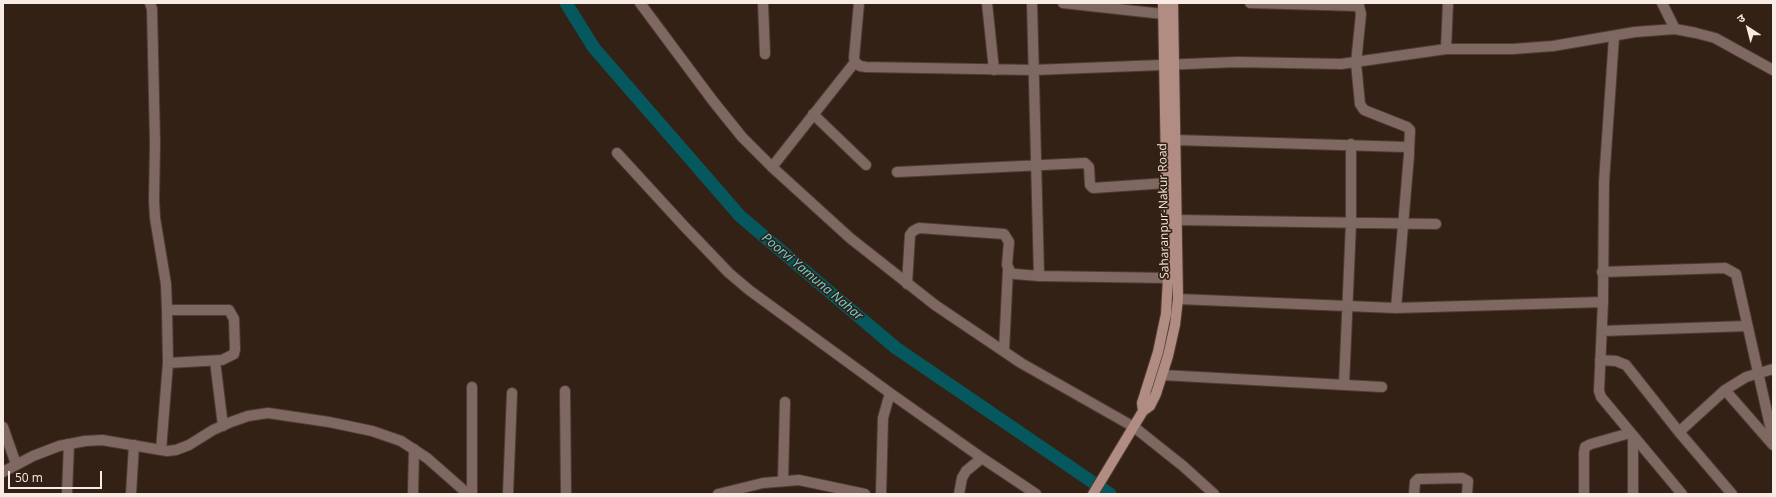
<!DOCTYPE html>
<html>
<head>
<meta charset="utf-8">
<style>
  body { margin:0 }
  #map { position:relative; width:1776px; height:497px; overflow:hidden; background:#342115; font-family:"Open Sans","Noto Sans Devanagari",sans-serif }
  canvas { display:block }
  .frame { position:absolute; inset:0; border:4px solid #f8ebe3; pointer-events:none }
  .north { position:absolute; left:1728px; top:8px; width:40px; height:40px; -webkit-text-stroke:3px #342115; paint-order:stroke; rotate:324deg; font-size:11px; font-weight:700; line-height:16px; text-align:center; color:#f8ebe3 }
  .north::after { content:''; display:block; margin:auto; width:14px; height:18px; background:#f8ebe3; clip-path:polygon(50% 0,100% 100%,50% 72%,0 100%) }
  .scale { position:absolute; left:8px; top:471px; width:94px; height:18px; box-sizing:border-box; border:2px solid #f8ebe3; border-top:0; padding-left:5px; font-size:12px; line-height:14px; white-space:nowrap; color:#f8ebe3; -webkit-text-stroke:3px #342115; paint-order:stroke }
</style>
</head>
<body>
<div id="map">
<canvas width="1776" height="497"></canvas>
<div class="frame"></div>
<div class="north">उ</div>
<div class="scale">50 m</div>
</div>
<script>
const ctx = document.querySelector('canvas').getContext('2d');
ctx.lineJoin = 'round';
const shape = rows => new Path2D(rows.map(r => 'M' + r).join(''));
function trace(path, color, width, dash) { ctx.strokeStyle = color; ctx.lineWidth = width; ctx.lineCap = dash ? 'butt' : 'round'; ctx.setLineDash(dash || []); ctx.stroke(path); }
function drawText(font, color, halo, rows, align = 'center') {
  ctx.font = font + ' "Open Sans",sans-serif'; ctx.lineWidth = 3.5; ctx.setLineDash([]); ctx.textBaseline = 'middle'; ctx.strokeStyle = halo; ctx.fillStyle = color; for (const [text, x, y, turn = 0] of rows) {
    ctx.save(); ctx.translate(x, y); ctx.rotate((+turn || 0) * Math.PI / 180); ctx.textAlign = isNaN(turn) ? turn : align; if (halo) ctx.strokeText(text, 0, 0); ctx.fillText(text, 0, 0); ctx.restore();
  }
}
const canal = shape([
  [566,3,594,48,740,216,896,348,1110,494]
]);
const minor = shape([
  [150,3,152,9,155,143,154,200,155,218,166,284,167,310,168,363,161,450],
  [763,3,765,54],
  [859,3,854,58,855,62,860,66,866,67,1034,70,1237,62,1341,64,1446,49,1513,49,1553,46,1635,32,1675,29,1696,33,1715,38,1773,70],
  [987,3,994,70],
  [1032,3,1039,276,1168,278],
  [1063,3,1163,14],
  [1250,3,1359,6,1361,14,1356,63,1360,104,1364,110,1407,127,1410,130,1409,150],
  [1662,3,1675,29],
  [1446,49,1448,3],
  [813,114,866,165],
  [1175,140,1407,147,1409,150,1409,155,1396,308],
  [617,153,684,226,729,273,749,290,890,393,982,458,1036,494],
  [772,167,855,62],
  [897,172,1085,163,1089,167,1090,185,1093,188,1167,183],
  [1177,220,1436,224],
  [1602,272,1725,268,1736,274,1773,439],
  [907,284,910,235,913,231,919,228,1004,234,1009,242,1007,265,1011,273,1015,274,1039,276],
  [1178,299,1396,308,1603,302,1604,182,1614,37],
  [1603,302,1599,391,1601,397,1682,494],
  [167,310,229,310,234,319,235,349,234,354,222,360,168,363],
  [1602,331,1747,326],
  [1004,351,1008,269],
  [1600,360,1616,361,1626,365,1679,432,1732,494],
  [215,361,223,426],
  [1162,375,1382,387],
  [1344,385,1351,223,1351,144],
  [472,387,472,494],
  [1725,390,1773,445],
  [565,391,566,494],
  [3,427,16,464],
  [1134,427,1183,466,1214,494],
  [1679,432,1725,390,1746,377,1773,369],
  [1633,436,1633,494],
  [783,480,785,402],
  [67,494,69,444],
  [131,494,134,445],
  [413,494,414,449],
  [508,494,512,393],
  [881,494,883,418,890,393],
  [959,494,962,478,966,471,982,458],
  [1414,494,1415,482,1418,479,1462,478,1468,481,1467,494],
  [1584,494,1584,453,1585,447,1591,444,1630,433]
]);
const tertiary = shape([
  [640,3,713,101,742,137,772,167,850,238,935,305,1021,363,1134,427],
  [3,472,33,456,59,446,85,441,102,440,167,451,176,450,189,445,213,430,231,422,248,416,268,413,329,422,372,431,401,441,427,458,468,494],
  [718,494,763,483,799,480,865,494]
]);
const secondary = shape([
  [1143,411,1150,406,1156,394,1168,356,1175,325,1178,299,1173,3],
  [1093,494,1143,411,1142,403,1158,352,1166,314,1168,278,1163,3]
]);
const streetNames = [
  ["Saharanpur-Nakur Road",1164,211,-91]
];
const waterNames = [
  ["Poorvi Yamuna Nahar",812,277,40]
];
trace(canal, '#05595e', 13);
trace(minor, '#4f3d32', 12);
trace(tertiary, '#4f3d32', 12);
trace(secondary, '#4f3d32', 12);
trace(minor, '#7f6861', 10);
trace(tertiary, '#7f6861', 10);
trace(secondary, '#b18c82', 10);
drawText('12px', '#f8ebe3', '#342115', streetNames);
drawText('italic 13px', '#67d4dc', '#342115', waterNames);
</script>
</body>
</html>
